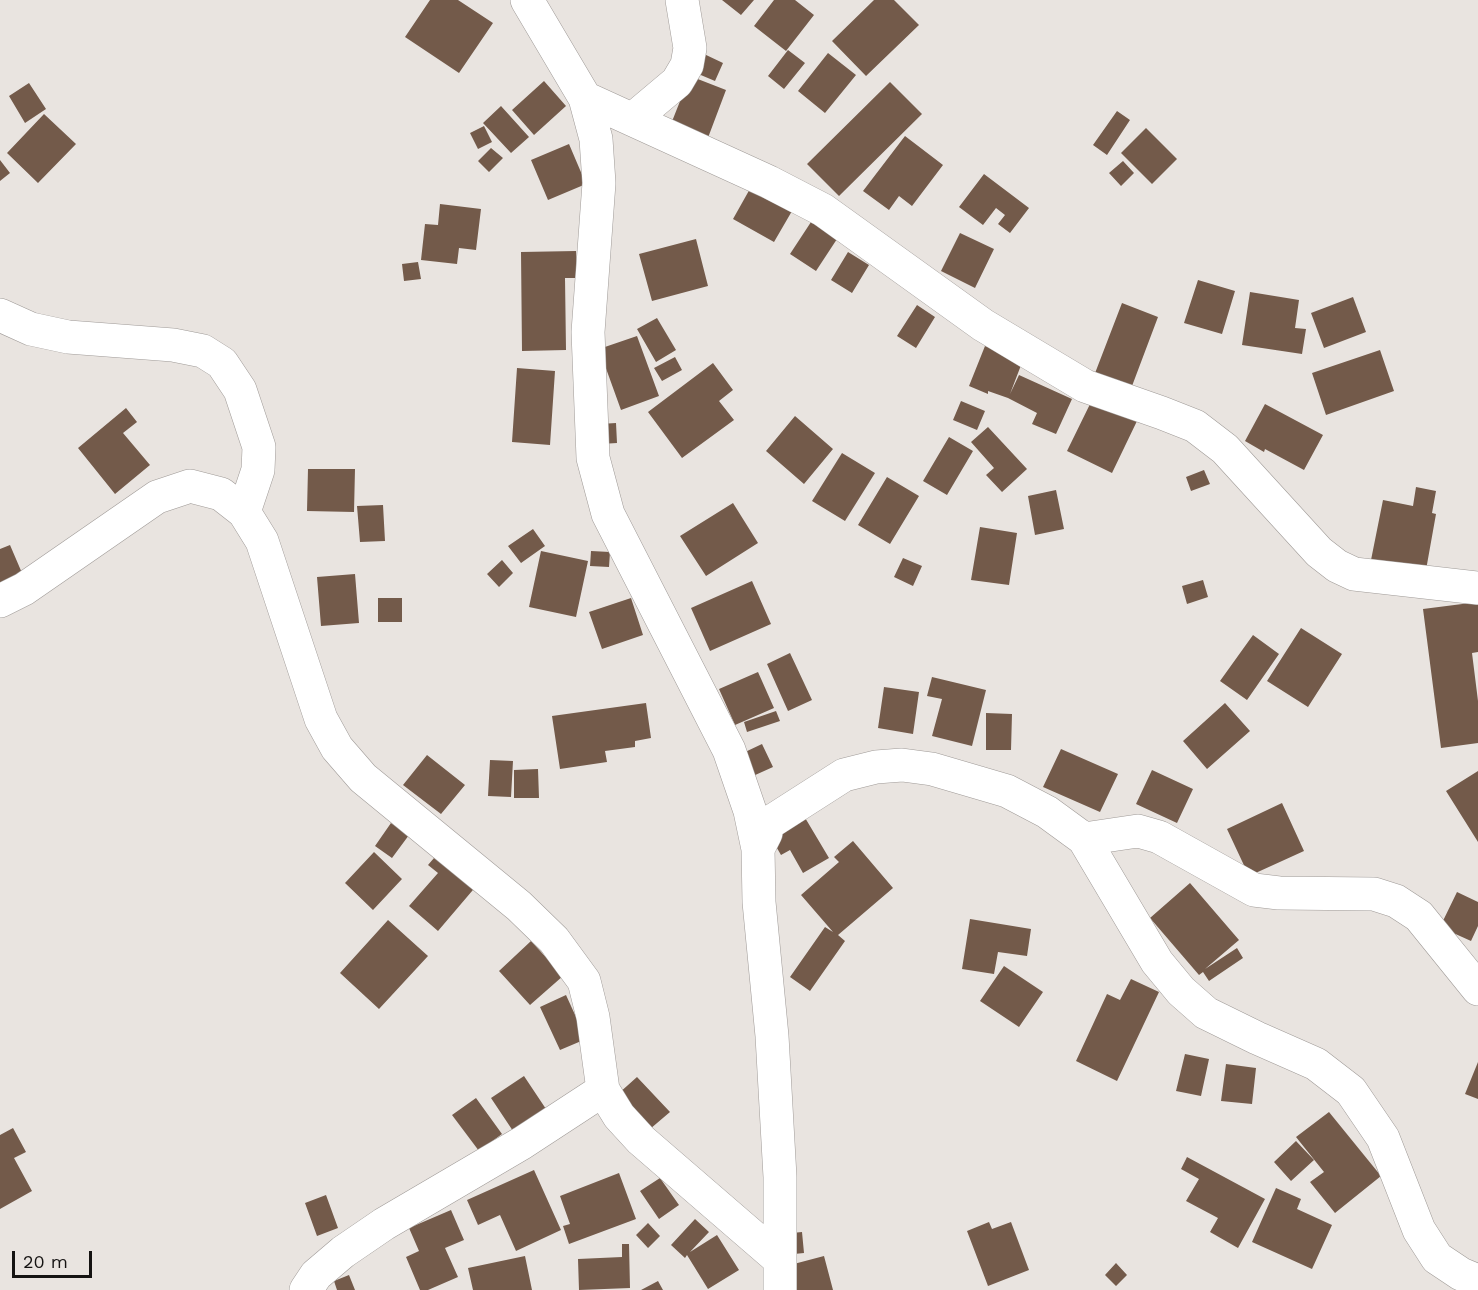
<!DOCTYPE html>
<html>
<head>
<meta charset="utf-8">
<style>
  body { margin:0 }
  #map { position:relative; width:1478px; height:1290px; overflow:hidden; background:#e9e4e0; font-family:"Work Sans",sans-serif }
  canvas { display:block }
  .scale { position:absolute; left:12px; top:1251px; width:80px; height:27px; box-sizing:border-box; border:3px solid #151312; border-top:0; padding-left:8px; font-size:18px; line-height:21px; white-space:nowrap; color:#151312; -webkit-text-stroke:4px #e9e4e0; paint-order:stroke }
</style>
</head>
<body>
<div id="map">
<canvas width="1478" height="1290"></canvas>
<div class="scale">20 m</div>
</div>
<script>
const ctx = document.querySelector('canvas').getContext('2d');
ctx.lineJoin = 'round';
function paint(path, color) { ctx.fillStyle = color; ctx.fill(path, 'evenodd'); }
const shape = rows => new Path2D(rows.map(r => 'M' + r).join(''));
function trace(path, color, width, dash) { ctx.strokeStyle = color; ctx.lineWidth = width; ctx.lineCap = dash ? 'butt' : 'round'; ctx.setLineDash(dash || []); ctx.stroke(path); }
const building = shape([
  [430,0,458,0,493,23,459,73,405,37],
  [722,0,754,0,741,15],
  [774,0,795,0,814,15,786,51,754,26],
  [874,0,894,0,919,25,866,76,832,41],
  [788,50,805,63,784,89,768,76],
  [828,53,856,75,825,113,798,91],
  [704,54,723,63,715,81,696,73],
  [690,76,726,90,706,143,669,129],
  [544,81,566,106,534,135,512,110],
  [890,82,922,114,839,196,807,164],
  [29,83,46,109,25,123,9,96],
  [501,106,529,137,511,153,483,123],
  [1117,111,1130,120,1107,155,1093,145],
  [44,114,76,144,38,183,7,153],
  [484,126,492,142,478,149,470,133],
  [1146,128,1177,159,1152,184,1121,153],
  [905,136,943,165,912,206,899,196,889,210,863,191],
  [569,144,586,184,548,200,531,160],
  [491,148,503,158,489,172,478,161],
  [0,160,10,173,0,181],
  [1123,161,1134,173,1121,186,1109,173],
  [984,174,1029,208,1010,233,998,224,1005,215,996,208,983,225,959,207],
  [751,187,792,211,774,242,733,219],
  [440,204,481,209,476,250,459,248,457,264,421,260,425,224,438,225],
  [811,222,837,239,816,271,790,254],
  [960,233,994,249,975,288,941,271],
  [696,239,708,286,652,301,639,254],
  [576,251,577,278,565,278,566,350,522,351,521,252],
  [848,252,869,265,852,293,831,280],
  [418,262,421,279,404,281,402,264],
  [1198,280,1235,291,1222,334,1184,323],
  [1250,292,1299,300,1295,328,1306,329,1302,354,1242,345],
  [1353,297,1366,332,1324,348,1311,313],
  [1122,303,1158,317,1129,394,1092,381],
  [917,305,935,317,916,348,897,336],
  [657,318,676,350,656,362,637,329],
  [637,336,659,396,621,410,599,349],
  [985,346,1023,360,1010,394,1019,375,1072,399,1056,434,1032,424,1037,413,1008,398,988,391,988,394,969,386],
  [1380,350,1394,391,1326,415,1312,373],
  [675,357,682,370,662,381,654,368],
  [713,363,733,390,719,401,734,420,682,458,648,412],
  [517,368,555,371,550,445,512,442],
  [1092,400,1137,421,1112,473,1067,451],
  [961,401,985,411,977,430,953,420],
  [1265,404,1323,435,1304,470,1265,449,1264,452,1245,441],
  [126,408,137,422,123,433,150,465,115,494,78,448],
  [795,416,833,449,804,484,766,451],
  [616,423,617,443,601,444,600,424],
  [988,427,1027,469,1002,492,986,475,994,468,971,442],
  [949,437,973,451,947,495,923,481],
  [842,453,875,473,845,521,812,501],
  [308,469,355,469,354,512,307,511],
  [1204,470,1210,484,1191,491,1186,477],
  [887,477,919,496,890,544,858,525],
  [1416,487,1436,491,1432,513,1436,514,1426,570,1371,560,1383,500,1413,506],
  [1056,490,1064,529,1035,535,1028,496],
  [733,503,758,543,706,576,680,536],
  [383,505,385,541,360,542,357,506],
  [980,527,1017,533,1009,585,971,580],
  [533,529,545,546,521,563,508,546],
  [10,545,22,573,0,583,0,549],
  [541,551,588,561,576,617,529,607],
  [591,551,610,552,609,567,590,566],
  [903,558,922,566,913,586,894,577],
  [502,560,513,573,499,587,487,574],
  [355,574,359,623,321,626,317,577],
  [1203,580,1208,597,1187,604,1182,586],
  [752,581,771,624,710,651,691,608],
  [378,598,402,598,402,622,378,622],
  [631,598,643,635,602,649,589,612],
  [1478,602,1478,652,1472,653,1478,701,1478,743,1441,748,1423,609],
  [1301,628,1342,654,1308,707,1267,681],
  [1253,635,1279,654,1247,700,1220,681],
  [790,653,812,700,788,711,767,664],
  [758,672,774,708,735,725,719,689],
  [932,677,986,690,972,746,932,736,942,699,927,696],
  [884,687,919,692,913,734,878,728],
  [646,703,651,738,635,741,635,747,605,751,607,762,560,769,552,716],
  [1225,703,1250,731,1207,769,1183,741],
  [776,711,780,721,747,732,744,722],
  [986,713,1012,714,1011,750,986,750],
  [762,744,773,767,753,776,743,753],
  [1061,749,1118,774,1100,812,1043,787],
  [427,755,465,785,441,814,403,785],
  [490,760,513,761,511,797,488,796],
  [538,769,539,798,514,798,514,770],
  [1152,770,1193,789,1177,823,1136,804],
  [1478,771,1478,842,1446,791],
  [1282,803,1304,851,1249,876,1227,829],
  [804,816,829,858,803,873,790,850,781,855,770,836],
  [391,823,409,835,392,858,375,846],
  [853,841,893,888,838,935,845,941,810,991,790,977,825,927,833,932,801,895,839,862,834,857],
  [440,851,478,884,438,931,409,906,438,873,428,865],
  [374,852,402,879,373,910,345,883],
  [1190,883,1239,940,1205,969,1237,948,1243,958,1209,981,1203,972,1199,975,1150,918],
  [1457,892,1478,902,1478,926,1471,941,1440,927],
  [970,919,1031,929,1027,956,998,952,994,974,962,969],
  [388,920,428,956,379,1009,340,973],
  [531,941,563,976,530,1005,499,971],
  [1004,966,1043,992,1019,1027,980,1001],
  [1131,979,1159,992,1117,1081,1076,1061,1107,994,1120,1000],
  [566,995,586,1039,560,1050,540,1007],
  [1185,1054,1209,1059,1201,1096,1176,1091],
  [1478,1062,1478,1099,1465,1094],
  [1226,1064,1256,1068,1252,1104,1221,1101],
  [524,1076,548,1112,515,1134,491,1098],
  [637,1077,670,1112,650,1129,618,1094],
  [476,1098,502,1134,479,1151,452,1115],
  [1329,1112,1381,1176,1335,1213,1310,1182,1324,1172,1296,1137],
  [13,1128,26,1152,14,1158,32,1191,0,1209,0,1135],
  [1296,1141,1314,1160,1291,1181,1274,1162],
  [1187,1157,1265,1199,1238,1248,1210,1232,1218,1218,1186,1201,1199,1179,1181,1169],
  [534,1170,561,1230,516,1251,500,1215,478,1225,467,1200],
  [619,1173,636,1219,569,1244,563,1226,570,1224,560,1196],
  [660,1178,679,1205,659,1219,640,1191],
  [1276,1188,1301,1199,1297,1209,1332,1225,1312,1269,1252,1242],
  [326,1195,338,1228,317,1236,305,1203],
  [451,1210,464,1240,445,1248,458,1277,428,1290,420,1290,406,1257,419,1251,409,1228],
  [695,1219,709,1232,690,1252,717,1235,739,1270,708,1289,687,1255,685,1258,671,1245],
  [989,1222,992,1229,1011,1222,1029,1270,988,1286,967,1231],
  [648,1223,660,1236,648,1248,636,1235],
  [802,1232,804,1253,784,1255,782,1234],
  [622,1244,629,1244,630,1288,579,1290,578,1259,622,1257],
  [525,1256,532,1290,473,1290,468,1268],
  [824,1256,833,1290,796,1290,790,1265],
  [1116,1263,1127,1275,1116,1286,1105,1275],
  [349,1275,355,1290,337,1290,334,1281],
  [658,1281,663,1290,641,1290]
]);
const minor = shape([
  [527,0,585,98,596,139,599,183,588,332,593,458,608,514,729,750,750,811,758,849,759,902,772,1036,780,1177,780,1290],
  [585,98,769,182,823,210,983,325,1085,386,1162,413,1195,426,1225,449,1319,552,1337,566,1354,574,1478,588],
  [633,119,677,82,687,65,690,48,682,0],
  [0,315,31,329,68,337,173,345,203,351,222,363,240,390,259,447,258,470,244,512],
  [0,601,24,589,157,497,190,486,221,494,244,512,262,541,321,719,337,748,363,778,519,906,554,940,584,981,593,1017,603,1090,522,1143,384,1224,343,1252,316,1275,306,1290],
  [1084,839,1138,831,1159,837,1254,890,1279,893,1374,894,1396,901,1419,916,1478,989],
  [758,849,766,833,764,833,769,823,844,775,876,767,902,765,932,769,1007,791,1047,812,1084,839,1157,962,1181,991,1206,1013,1257,1038,1316,1064,1351,1091,1383,1138,1419,1230,1437,1258,1461,1274,1478,1281],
  [603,1090,619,1116,641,1140,780,1260]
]);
paint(building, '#735a4a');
trace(minor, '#9f9a97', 34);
trace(minor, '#fff', 33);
</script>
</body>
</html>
